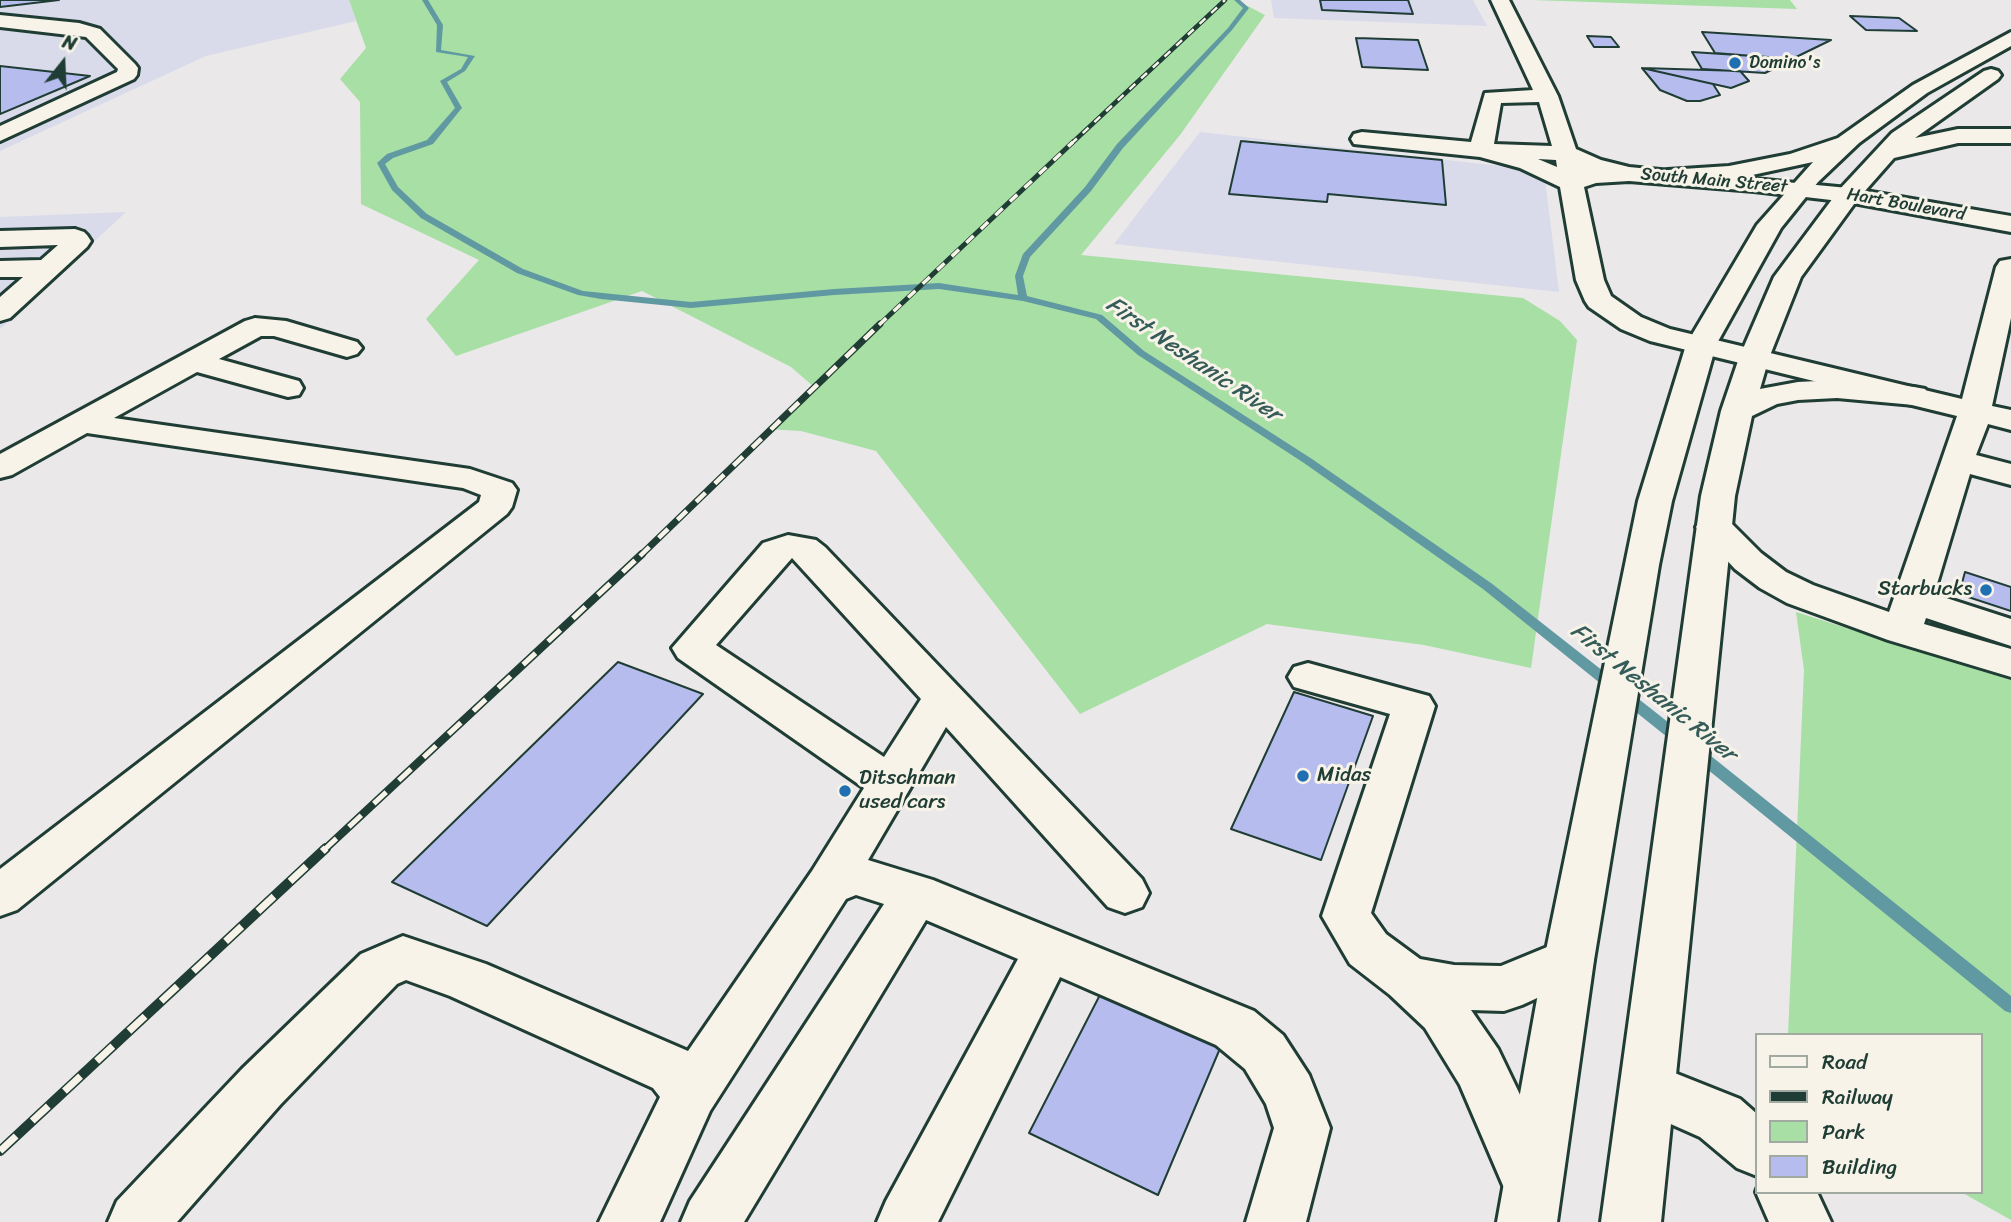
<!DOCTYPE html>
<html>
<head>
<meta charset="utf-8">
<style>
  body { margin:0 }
  #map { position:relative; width:2011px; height:1222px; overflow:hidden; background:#eae8e9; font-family:Sriracha,sans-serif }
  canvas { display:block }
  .legend { position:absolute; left:1755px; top:1033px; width:228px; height:161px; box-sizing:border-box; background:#f7f3e8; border:2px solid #a1aaa0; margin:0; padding:9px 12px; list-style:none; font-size:21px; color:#1f3d34 }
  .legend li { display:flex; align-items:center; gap:14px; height:35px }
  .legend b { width:35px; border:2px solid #a1aaa0 }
  .north { position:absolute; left:28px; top:28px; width:70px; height:70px; -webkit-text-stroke:5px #f7f3e8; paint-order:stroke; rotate:18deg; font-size:19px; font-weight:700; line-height:28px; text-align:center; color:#1f3d34 }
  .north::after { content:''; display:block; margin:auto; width:24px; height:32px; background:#1f3d34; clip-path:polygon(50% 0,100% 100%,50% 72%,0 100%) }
</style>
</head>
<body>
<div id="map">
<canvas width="2011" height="1222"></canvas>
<ul class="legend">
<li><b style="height:9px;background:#f7f3e8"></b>Road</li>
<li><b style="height:9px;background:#1f3d34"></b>Railway</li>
<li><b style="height:19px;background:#a7dfa4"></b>Park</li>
<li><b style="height:19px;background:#b6bdee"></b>Building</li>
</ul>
<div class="north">N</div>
</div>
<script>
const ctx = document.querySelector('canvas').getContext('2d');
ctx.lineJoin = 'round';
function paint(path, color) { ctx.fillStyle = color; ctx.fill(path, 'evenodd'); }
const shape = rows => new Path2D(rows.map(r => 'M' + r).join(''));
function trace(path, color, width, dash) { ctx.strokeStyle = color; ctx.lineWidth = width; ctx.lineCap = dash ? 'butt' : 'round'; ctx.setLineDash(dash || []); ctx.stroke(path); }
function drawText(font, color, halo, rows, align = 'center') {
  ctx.font = font + ' Sriracha,sans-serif'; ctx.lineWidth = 6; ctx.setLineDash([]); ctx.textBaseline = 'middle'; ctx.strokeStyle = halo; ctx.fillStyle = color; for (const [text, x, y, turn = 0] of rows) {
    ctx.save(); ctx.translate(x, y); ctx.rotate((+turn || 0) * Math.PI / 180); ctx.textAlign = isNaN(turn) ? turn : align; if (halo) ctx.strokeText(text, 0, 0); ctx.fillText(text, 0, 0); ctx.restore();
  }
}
const built = shape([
  [0,0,349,0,356,21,206,56,0,151],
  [1271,0,1473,0,1487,26,1274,18],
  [1200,132,1544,171,1559,292,1114,244],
  [126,212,0,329,0,217]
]);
const green = shape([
  [349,0,1236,0,1265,15,1180,135,1081,255,1523,298,1560,321,1577,340,1531,668,1424,645,1267,624,1080,714,876,451,801,431,766,429,814,387,791,367,642,291,456,356,426,319,479,260,361,204,360,102,340,79,366,48],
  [1532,0,1790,0,1797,9],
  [1796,612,2011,680,2011,1220,1961,1192,1981,1192,1981,1035,1788,1035,1804,670]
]);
const stream = shape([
  [422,0,428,0,443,25,441,50,475,56,465,71,447,82,462,108,461,109,433,144,393,158,385,164,398,187,427,214,523,269,583,291,691,302,834,289,939,283,1018,295,1015,276,1023,254,1085,187,1117,144,1228,28,1243,8,1234,0,1240,0,1249,8,1232,30,1123,148,1091,191,1030,257,1023,276,1027,296,1102,315,1144,351,1312,459,1491,583,1687,737,1689,741,1687,745,1677,745,1483,589,1304,463,1138,355,1096,319,1023,301,939,289,834,295,691,308,601,299,578,295,517,273,421,218,392,190,377,163,387,154,427,140,455,108,440,81,461,69,468,57,436,52,437,25,422,0],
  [1696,747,1701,748,2011,996,2011,1013,2005,1011,1691,756,1689,752,1691,748,1696,747]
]);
const building = shape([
  [0,0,59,0,0,7,0,0],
  [1320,0,1408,0,1413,14,1322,10,1320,0],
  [1850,16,1899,18,1917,31,1866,30,1850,16],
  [1702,32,1831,40,1792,59,1715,53,1702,32],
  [1587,36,1611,37,1619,47,1594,47,1587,36],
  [1356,38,1418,40,1428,70,1362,67,1356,38],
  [1692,52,1768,57,1775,68,1765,73,1702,69,1692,52],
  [0,66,90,76,0,114,0,66],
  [1642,68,1713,84,1720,95,1700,101,1687,101,1660,90,1642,68],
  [1642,68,1740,71,1749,81,1731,88,1642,68],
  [1241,141,1442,160,1446,205,1328,194,1327,202,1229,194,1241,141],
  [1965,572,2011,587,2011,611,1959,594,1965,572],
  [618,662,703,694,487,926,392,882,618,662],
  [1294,692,1373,716,1321,860,1231,829,1294,692],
  [1104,987,1224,1039,1158,1195,1029,1133,1104,987]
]);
const minor = shape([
  [1491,0,1509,0,1558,96,1576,149,1601,160,1629,167,1848,188,2011,216,2011,232,1848,202,1754,191,1629,181,1596,183,1584,187,1604,280,1611,296,1641,317,1670,329,1962,399,1996,267,2000,261,2011,259,2011,318,1992,406,2011,410,2011,430,1988,424,1976,455,2011,464,2011,485,1970,474,1934,594,2011,619,2011,646,1926,618,1924,624,2011,649,2011,677,1888,640,1787,603,1760,588,1735,569,1696,527,1701,519,1714,516,1727,519,1761,553,1786,572,1813,585,1889,612,1957,416,1650,341,1621,329,1589,307,1585,301,1576,280,1560,187,1520,168,1480,157,1354,144,1351,139,1354,134,1362,132,1471,142,1485,93,1533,90,1491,0],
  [1501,103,1539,102,1552,146,1494,144,1501,103],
  [1538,159,1556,160,1557,167,1538,159],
  [0,15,79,23,100,29,135,64,138,68,137,75,134,79,0,141,0,126,117,72,118,69,86,37,0,27,0,15],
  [75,229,84,232,87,235,91,241,87,247,10,318,0,321,0,297,23,277,0,277,0,261,41,260,58,245,0,247,0,231,75,229],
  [255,318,286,321,357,342,362,348,357,354,347,357,274,336,261,336,219,359,299,381,303,388,299,395,288,397,197,372,114,418,470,469,512,483,517,490,512,507,507,514,17,910,0,916,0,869,479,502,481,495,463,488,87,433,12,475,0,478,0,454,245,321,255,318],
  [788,535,816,540,825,547,1142,879,1149,893,1142,907,1125,913,1108,907,946,727,868,860,933,880,1254,1011,1283,1035,1309,1075,1330,1128,1306,1222,1246,1222,1274,1128,1266,1104,1245,1069,1216,1045,1060,977,938,1222,877,1222,886,1201,1018,959,926,920,744,1222,681,1222,690,1201,884,904,856,895,846,899,710,1111,660,1222,599,1222,660,1097,653,1088,450,996,406,980,397,984,280,1105,177,1222,108,1222,117,1201,242,1069,361,954,403,936,486,964,688,1051,812,871,864,788,678,658,672,648,763,543,788,535],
  [792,558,921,699,884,757,716,645,792,558],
  [1308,663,1429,696,1435,706,1371,913,1386,934,1420,959,1454,965,1501,966,1569,938,1587,945,1594,960,1587,975,1522,1005,1504,1011,1471,1010,1498,1049,1547,1151,1560,1184,1551,1204,1531,1213,1511,1204,1460,1085,1425,1028,1390,995,1350,964,1322,916,1390,714,1294,687,1288,677,1294,667,1308,663],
  [1647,1062,1740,1099,1757,1114,1757,1176,1737,1168,1700,1137,1628,1105,1620,1087,1628,1069,1647,1062],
  [1757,1189,1757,1192,1817,1192,1831,1222,1769,1222,1756,1192,1757,1189]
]);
const highway = shape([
  [2011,32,2011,46,1927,93,1859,143,1818,182,1781,228,1716,345,1672,501,1659,565,1594,960,1557,1222,1497,1222,1544,960,1638,501,1686,345,1757,225,1813,162,1729,180,1668,184,1660,182,1656,177,1660,172,1668,170,1729,166,1790,154,1838,138,1913,85,2011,32],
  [1991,69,1998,71,2001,75,1998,79,1915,138,1958,129,2011,129,2011,143,1958,143,1894,158,1857,200,1801,277,1769,358,1760,389,1798,382,1837,380,1914,387,1925,389,1930,396,1925,403,1914,405,1837,398,1798,400,1777,404,1752,416,1735,496,1661,1222,1601,1222,1701,496,1721,411,1739,358,1774,277,1839,190,1892,133,1984,71,1991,69]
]);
const railFar4 = shape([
  [1071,144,1225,0]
]);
const railFar3 = shape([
  [879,325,1073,142]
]);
const railFar2 = shape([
  [640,556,880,324]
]);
const railFar1 = shape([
  [324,850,642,554]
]);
const rail = shape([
  [0,1151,326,848]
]);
const markers = [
  [1735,63,7,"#1f6fb2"],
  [1986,590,7,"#1f6fb2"],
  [1303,776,7,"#1f6fb2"],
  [845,791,7,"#1f6fb2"]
];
const farPoinames = [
  ["Domino's",1749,63]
];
const farStreetnames = [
  ["South Main Street",1714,181,5],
  ["Hart Boulevard",1906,205,10]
];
const poiNames = [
  ["Starbucks",1972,590,"right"],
  ["Midas",1317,776],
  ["Ditschman",859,779],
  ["used cars",859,803]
];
const waterNames = [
  ["First Neshanic River",1193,360,34],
  ["First Neshanic River",1653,693,39]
];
paint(built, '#dadbea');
paint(green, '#a7dfa4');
paint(stream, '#6099a2');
paint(building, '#b6bdee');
trace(building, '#1f3d34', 2);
trace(minor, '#1f3d34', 6);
trace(highway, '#1f3d34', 6);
paint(minor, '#f7f3e8');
paint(highway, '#f7f3e8');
trace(railFar4, '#1f3d34', 4.5);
trace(railFar3, '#1f3d34', 5);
trace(railFar2, '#1f3d34', 7);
trace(railFar1, '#1f3d34', 8);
trace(rail, '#1f3d34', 10);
trace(railFar4, '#f7f3e8', 2.5, [8]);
trace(railFar3, '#f7f3e8', 3.5, [10]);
trace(railFar2, '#f7f3e8', 4.5, [13]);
trace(railFar1, '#f7f3e8', 5, [17]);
trace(rail, '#f7f3e8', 7, [22]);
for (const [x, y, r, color] of markers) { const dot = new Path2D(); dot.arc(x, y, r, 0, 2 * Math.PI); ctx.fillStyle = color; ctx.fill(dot); trace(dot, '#f7f3e8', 2.5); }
drawText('18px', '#1f3d34', '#f7f3e8', farPoinames, 'left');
drawText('18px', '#1f3d34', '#f7f3e8', farStreetnames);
drawText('21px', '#1f3d34', '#f7f3e8', poiNames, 'left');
drawText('italic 23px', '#355c59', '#f7f3e8', waterNames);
</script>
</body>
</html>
